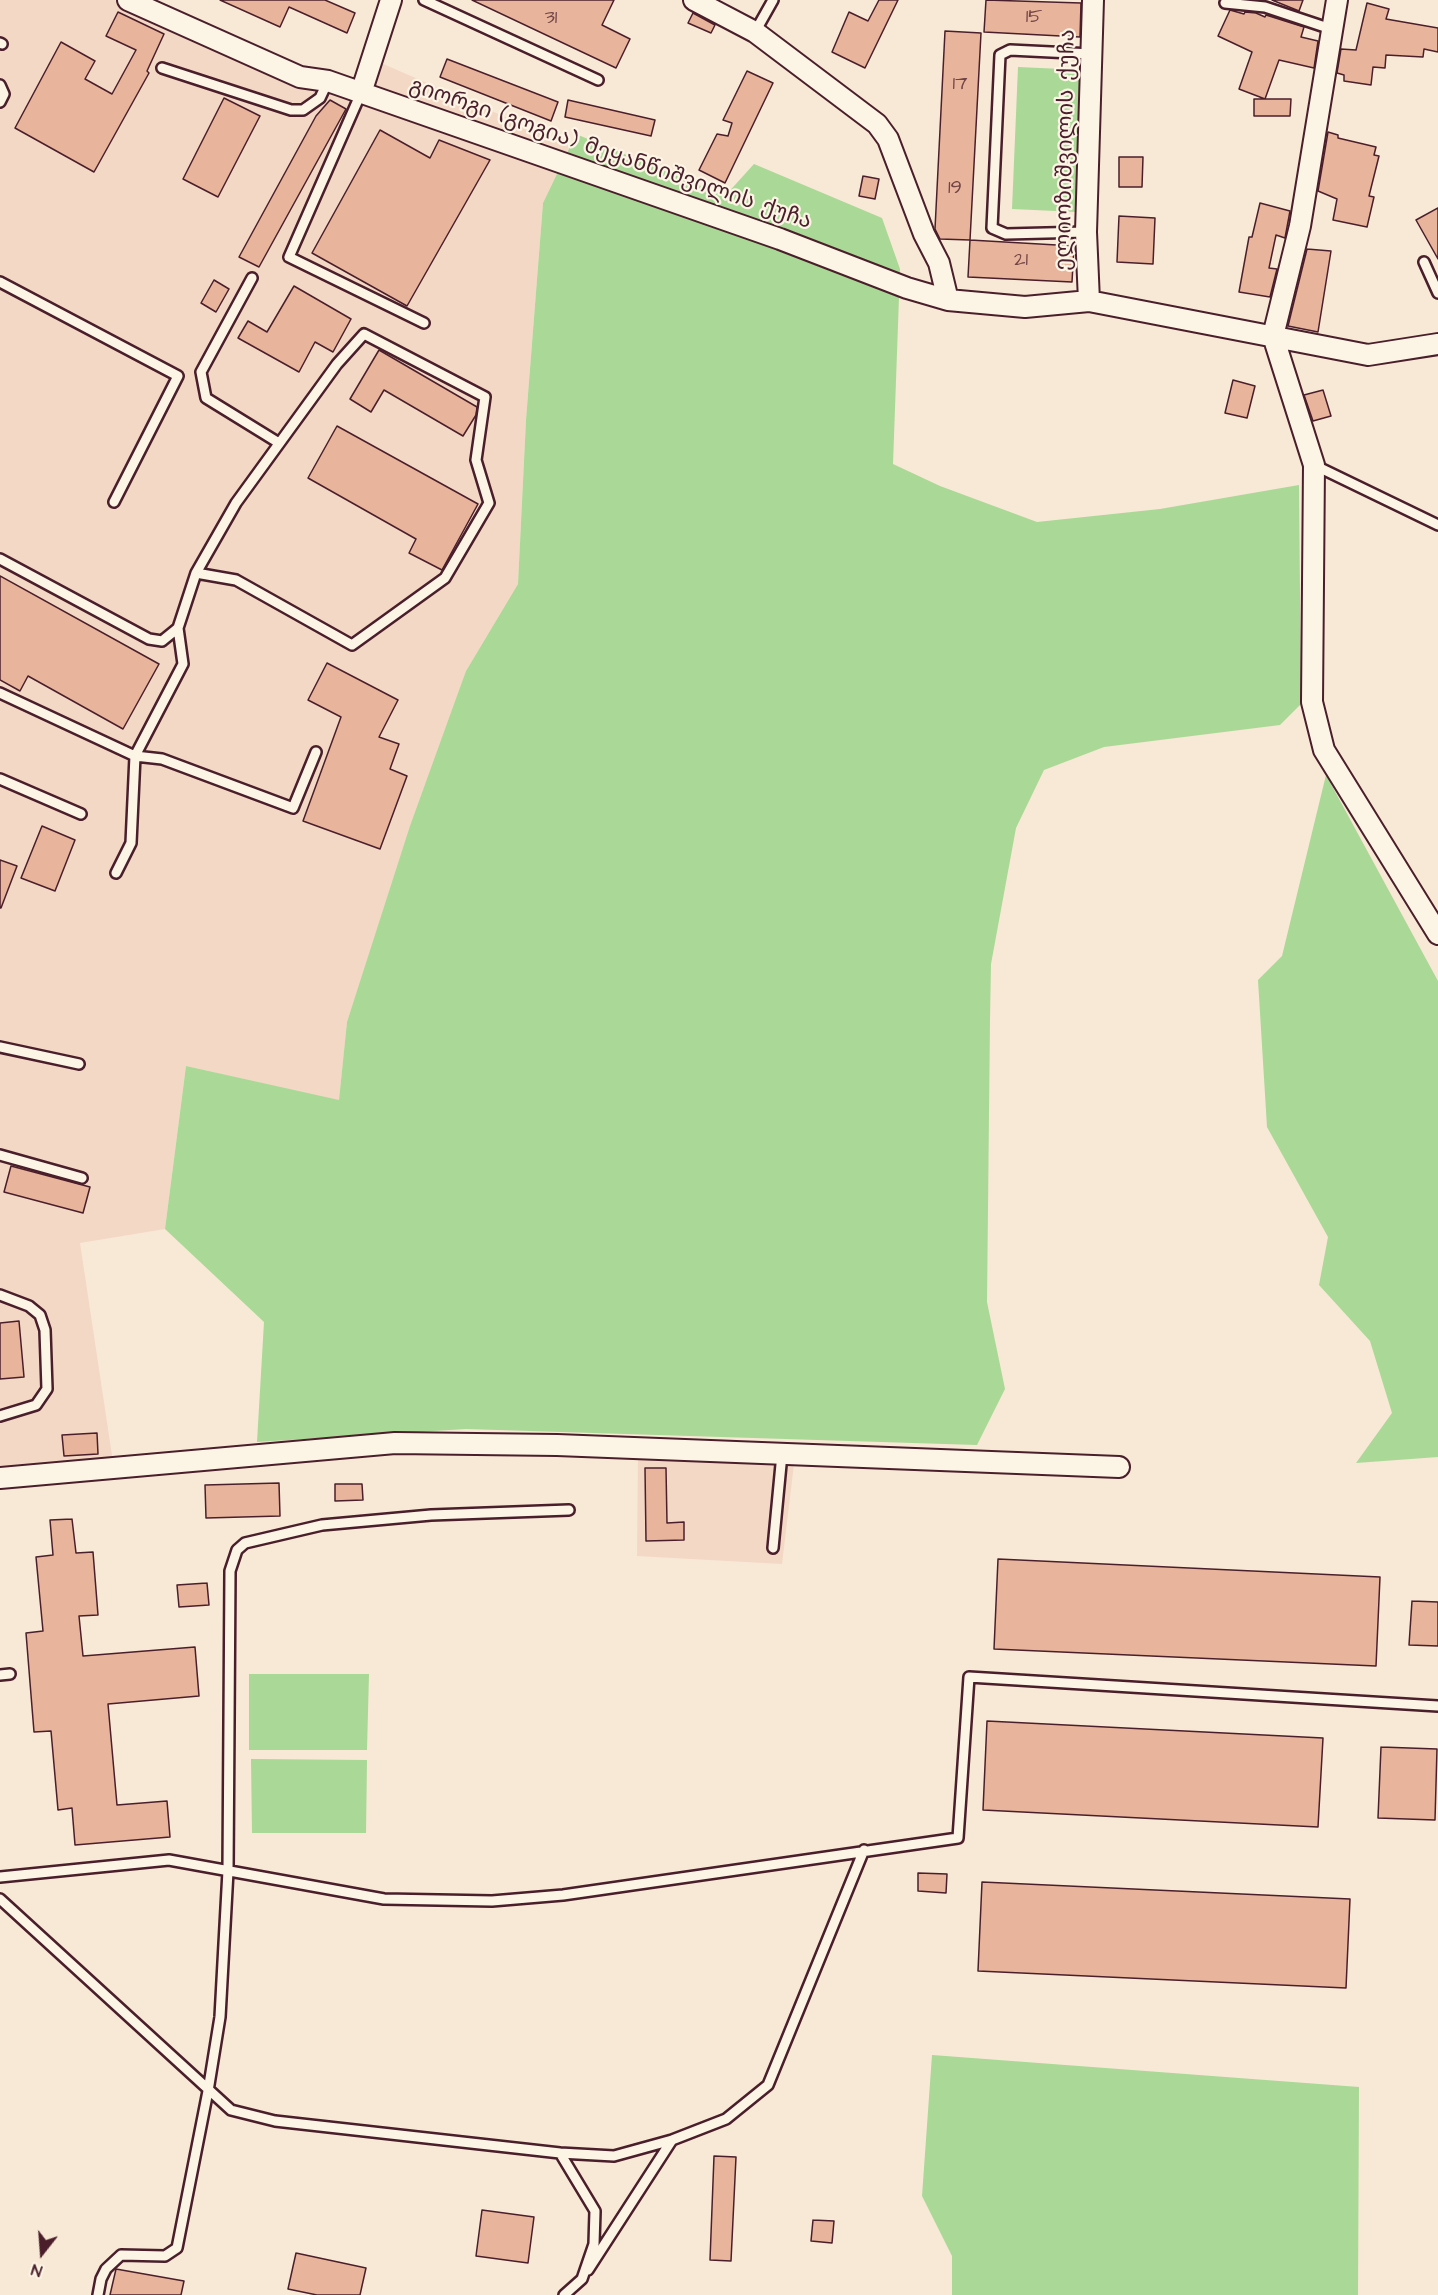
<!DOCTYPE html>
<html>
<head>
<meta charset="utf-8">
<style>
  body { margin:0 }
  #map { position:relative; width:1438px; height:2295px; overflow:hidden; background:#f8e8d6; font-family:"Architects Daughter",sans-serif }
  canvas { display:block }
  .north { position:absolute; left:12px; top:2223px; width:60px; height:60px; -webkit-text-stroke:4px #fcf5e5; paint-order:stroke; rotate:197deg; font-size:16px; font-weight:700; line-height:24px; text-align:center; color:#4a1f2b }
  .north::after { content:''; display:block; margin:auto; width:21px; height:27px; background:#4a1f2b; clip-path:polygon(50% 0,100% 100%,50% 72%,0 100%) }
</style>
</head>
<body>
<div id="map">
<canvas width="1438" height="2295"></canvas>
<div class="north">N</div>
</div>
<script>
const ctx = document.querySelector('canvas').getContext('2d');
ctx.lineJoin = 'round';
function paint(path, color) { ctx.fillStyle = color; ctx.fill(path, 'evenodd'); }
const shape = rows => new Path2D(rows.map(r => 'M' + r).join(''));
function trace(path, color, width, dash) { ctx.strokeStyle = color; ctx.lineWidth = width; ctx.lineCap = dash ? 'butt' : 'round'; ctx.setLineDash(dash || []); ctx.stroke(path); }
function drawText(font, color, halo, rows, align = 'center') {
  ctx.font = font + ' "Architects Daughter","Noto Sans Georgian",sans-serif'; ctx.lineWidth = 4.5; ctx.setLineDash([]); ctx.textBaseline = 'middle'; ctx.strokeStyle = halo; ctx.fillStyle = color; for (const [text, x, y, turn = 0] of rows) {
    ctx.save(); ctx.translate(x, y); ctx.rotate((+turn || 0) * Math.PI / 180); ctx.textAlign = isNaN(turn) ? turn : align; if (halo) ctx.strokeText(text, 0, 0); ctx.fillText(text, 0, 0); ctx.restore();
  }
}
const built = shape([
  [0,0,114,0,306,86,363,86,374,60,570,145,543,203,526,420,518,584,466,671,347,1022,339,1101,186,1066,165,1229,80,1243,113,1462,0,1470],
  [638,1457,794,1464,782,1564,637,1556]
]);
const green = shape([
  [1018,67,1084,70,1077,212,1012,209],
  [576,134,725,196,754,164,882,218,900,269,893,464,940,486,1037,522,1160,509,1299,485,1301,704,1280,725,1104,747,1044,770,1016,828,991,964,990,1019,987,1302,1005,1389,977,1445,466,1429,257,1442,264,1322,165,1229,186,1066,339,1100,347,1022,410,826,466,671,518,584,526,420,543,203],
  [1326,775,1438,981,1438,1457,1356,1463,1392,1413,1370,1341,1319,1285,1328,1237,1267,1127,1258,980,1282,956],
  [249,1674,369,1674,367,1750,249,1750],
  [251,1759,367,1760,366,1833,252,1833],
  [932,2055,1359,2087,1358,2295,952,2295,952,2256,922,2196]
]);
const building = shape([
  [220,0,325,0,355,13,347,33,289,7,280,27,220,0],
  [472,0,614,0,602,25,630,39,616,68,472,0],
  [879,0,898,0,865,68,832,52,849,12,868,21,879,0],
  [986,0,1081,3,1080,37,984,32,986,0],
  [1272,0,1303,0,1299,11,1272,0],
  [1367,3,1389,9,1386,19,1438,28,1438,52,1424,49,1423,57,1386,55,1385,68,1373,67,1371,85,1344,81,1344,75,1337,73,1341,49,1356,50,1367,3],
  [1230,10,1244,14,1245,12,1256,13,1265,17,1266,15,1304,27,1301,37,1318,41,1314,68,1279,60,1265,99,1239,89,1252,52,1218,36,1230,10],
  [118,12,164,34,147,71,149,73,94,172,15,128,61,42,95,61,85,79,112,94,136,50,106,36,118,12],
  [693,13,715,25,711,33,688,23,693,13],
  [945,31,981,33,970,240,940,239,935,229,945,31],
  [447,59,558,102,551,121,440,77,447,59],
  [747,71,773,83,725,183,699,170,717,134,728,136,732,123,723,120,747,71],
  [224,98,260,116,218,197,183,179,224,98],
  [1254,99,1291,99,1290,116,1254,116,1254,99],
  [330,100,346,109,259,267,239,257,316,116,330,100],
  [568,100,655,120,651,136,565,117,568,100],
  [380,130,430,158,439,140,490,160,407,306,312,253,380,130],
  [1328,132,1338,135,1338,138,1376,147,1374,155,1379,156,1369,196,1374,197,1367,227,1333,220,1337,199,1318,191,1328,132],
  [1119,157,1143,157,1142,187,1119,187,1119,157],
  [863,176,879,179,875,199,859,196,863,176],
  [1260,203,1290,211,1285,238,1276,235,1269,268,1277,269,1270,297,1239,292,1249,237,1252,237,1260,203],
  [1438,208,1438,259,1416,220,1438,208],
  [1119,216,1155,218,1153,264,1117,262,1119,216],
  [970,240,1074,246,1072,282,968,277,970,240],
  [1307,249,1331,251,1318,332,1288,326,1307,249],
  [214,280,229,289,216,312,201,303,214,280],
  [294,286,351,319,333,352,315,342,299,372,238,338,248,321,267,332,294,286],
  [379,350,477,407,476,415,463,436,384,390,371,412,350,399,379,350],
  [1233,380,1255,386,1247,418,1225,413,1233,380],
  [1323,390,1331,416,1313,421,1304,395,1323,390],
  [337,426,478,504,442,570,409,553,416,539,308,478,337,426],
  [0,576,159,664,123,729,28,676,20,691,0,680,0,576],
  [327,663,398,700,379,737,399,744,390,769,407,776,380,849,303,821,341,717,308,700,327,663],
  [42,826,75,840,55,891,21,878,42,826],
  [0,860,17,866,1,908,0,908,0,860],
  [11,1166,90,1187,83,1213,4,1192,11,1166],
  [19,1321,24,1377,0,1379,0,1323,19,1321],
  [97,1433,98,1454,64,1456,62,1435,97,1433],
  [645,1468,666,1468,667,1523,684,1522,684,1540,646,1541,645,1468],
  [279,1483,280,1516,206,1518,205,1485,279,1483],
  [335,1484,362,1484,363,1500,335,1501,335,1484],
  [72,1519,76,1553,93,1552,98,1615,79,1616,83,1656,195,1647,199,1696,108,1704,117,1805,167,1801,170,1837,75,1845,72,1808,58,1810,51,1731,34,1732,26,1633,43,1631,36,1557,53,1555,50,1520,72,1519],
  [998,1559,1380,1577,1376,1666,994,1649,998,1559],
  [207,1583,209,1605,179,1607,177,1585,207,1583],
  [1412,1601,1438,1602,1438,1646,1409,1645,1412,1601],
  [987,1721,1323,1738,1318,1827,983,1810,987,1721],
  [1381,1747,1437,1749,1435,1820,1378,1818,1381,1747],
  [918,1873,947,1874,946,1893,918,1891,918,1873],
  [982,1882,1350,1899,1346,1988,978,1971,982,1882],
  [714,2156,736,2157,731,2261,710,2260,714,2156],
  [482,2210,534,2217,528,2263,476,2256,482,2210],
  [813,2220,834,2221,832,2243,811,2241,813,2220],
  [296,2253,366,2268,360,2295,317,2295,288,2289,296,2253],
  [116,2269,184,2281,181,2295,110,2295,116,2269]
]);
const service = shape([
  [424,0,598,80],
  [1225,3,1265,7,1331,29],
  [755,32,773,0],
  [0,43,2,44],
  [162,68,291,110,303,110,320,98,328,81],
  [0,85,4,94,0,102],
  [361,93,289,257,424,323],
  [1086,232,1006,234,992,228,1000,55,1010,50,1092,54],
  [1424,262,1438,293],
  [252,278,201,372,206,398,279,443],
  [0,282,178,376,114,502],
  [1314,465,1438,525],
  [0,559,149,639,162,641,178,628,196,573,236,503,337,364,364,334,485,397,476,460,489,503,445,578,352,645,236,580,196,573],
  [0,693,135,756,162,759,293,808,316,752],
  [0,779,81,814],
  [116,873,131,843,135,756,183,664,178,628],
  [0,1047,79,1064],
  [0,1155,82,1178],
  [0,1295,29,1306,40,1315,45,1330,47,1389,36,1405,0,1416],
  [773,1548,782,1454],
  [0,1675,10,1674],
  [0,1877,169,1860,384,1899,492,1901,563,1895,958,1838,969,1677,1438,1706],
  [0,1899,231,2110,275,2121,560,2153,595,2211,594,2244,582,2279,564,2295],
  [560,2153,614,2156,672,2140,726,2119,768,2085,864,1850],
  [588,2270,672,2140],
  [98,2295,101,2279,106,2269,121,2255,165,2256,177,2248,208,2091,220,2017,228,1871,230,1571,237,1550,245,1543,322,1525,431,1515,569,1510]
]);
const minor = shape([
  [128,0,300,77,328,81,780,239,907,288,948,300,1025,307,1089,301,1368,355,1438,344],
  [694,0,755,32,877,124,888,139,924,234,939,263,948,300],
  [1337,0,1300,226,1273,336,1314,465,1312,702,1324,750,1438,934],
  [361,93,391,0],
  [1089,301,1086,232,1093,0],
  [0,1478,395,1443,557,1445,1119,1467]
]);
const numberNames = [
  ["15",1034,18],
  ["31",551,19],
  ["17",960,85],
  ["19",955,189],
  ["21",1021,261]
];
const streetNames = [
  ["ელიოზიშვილის ქუჩა",1067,150,-89],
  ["გიორგი (გოგია) მეყანწიშვილის ქუჩა",610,155,19]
];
paint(built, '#f3d8c5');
paint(green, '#aad897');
paint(building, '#e8b49c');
trace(building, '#4a1f2b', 1.5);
trace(service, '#4a1f2b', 14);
trace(minor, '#4a1f2b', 24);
trace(service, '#fcf5e5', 9);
trace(minor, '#fcf5e5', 20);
drawText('20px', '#724447', null, numberNames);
drawText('22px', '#4a1f2b', '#fcf5e5', streetNames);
</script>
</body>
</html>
